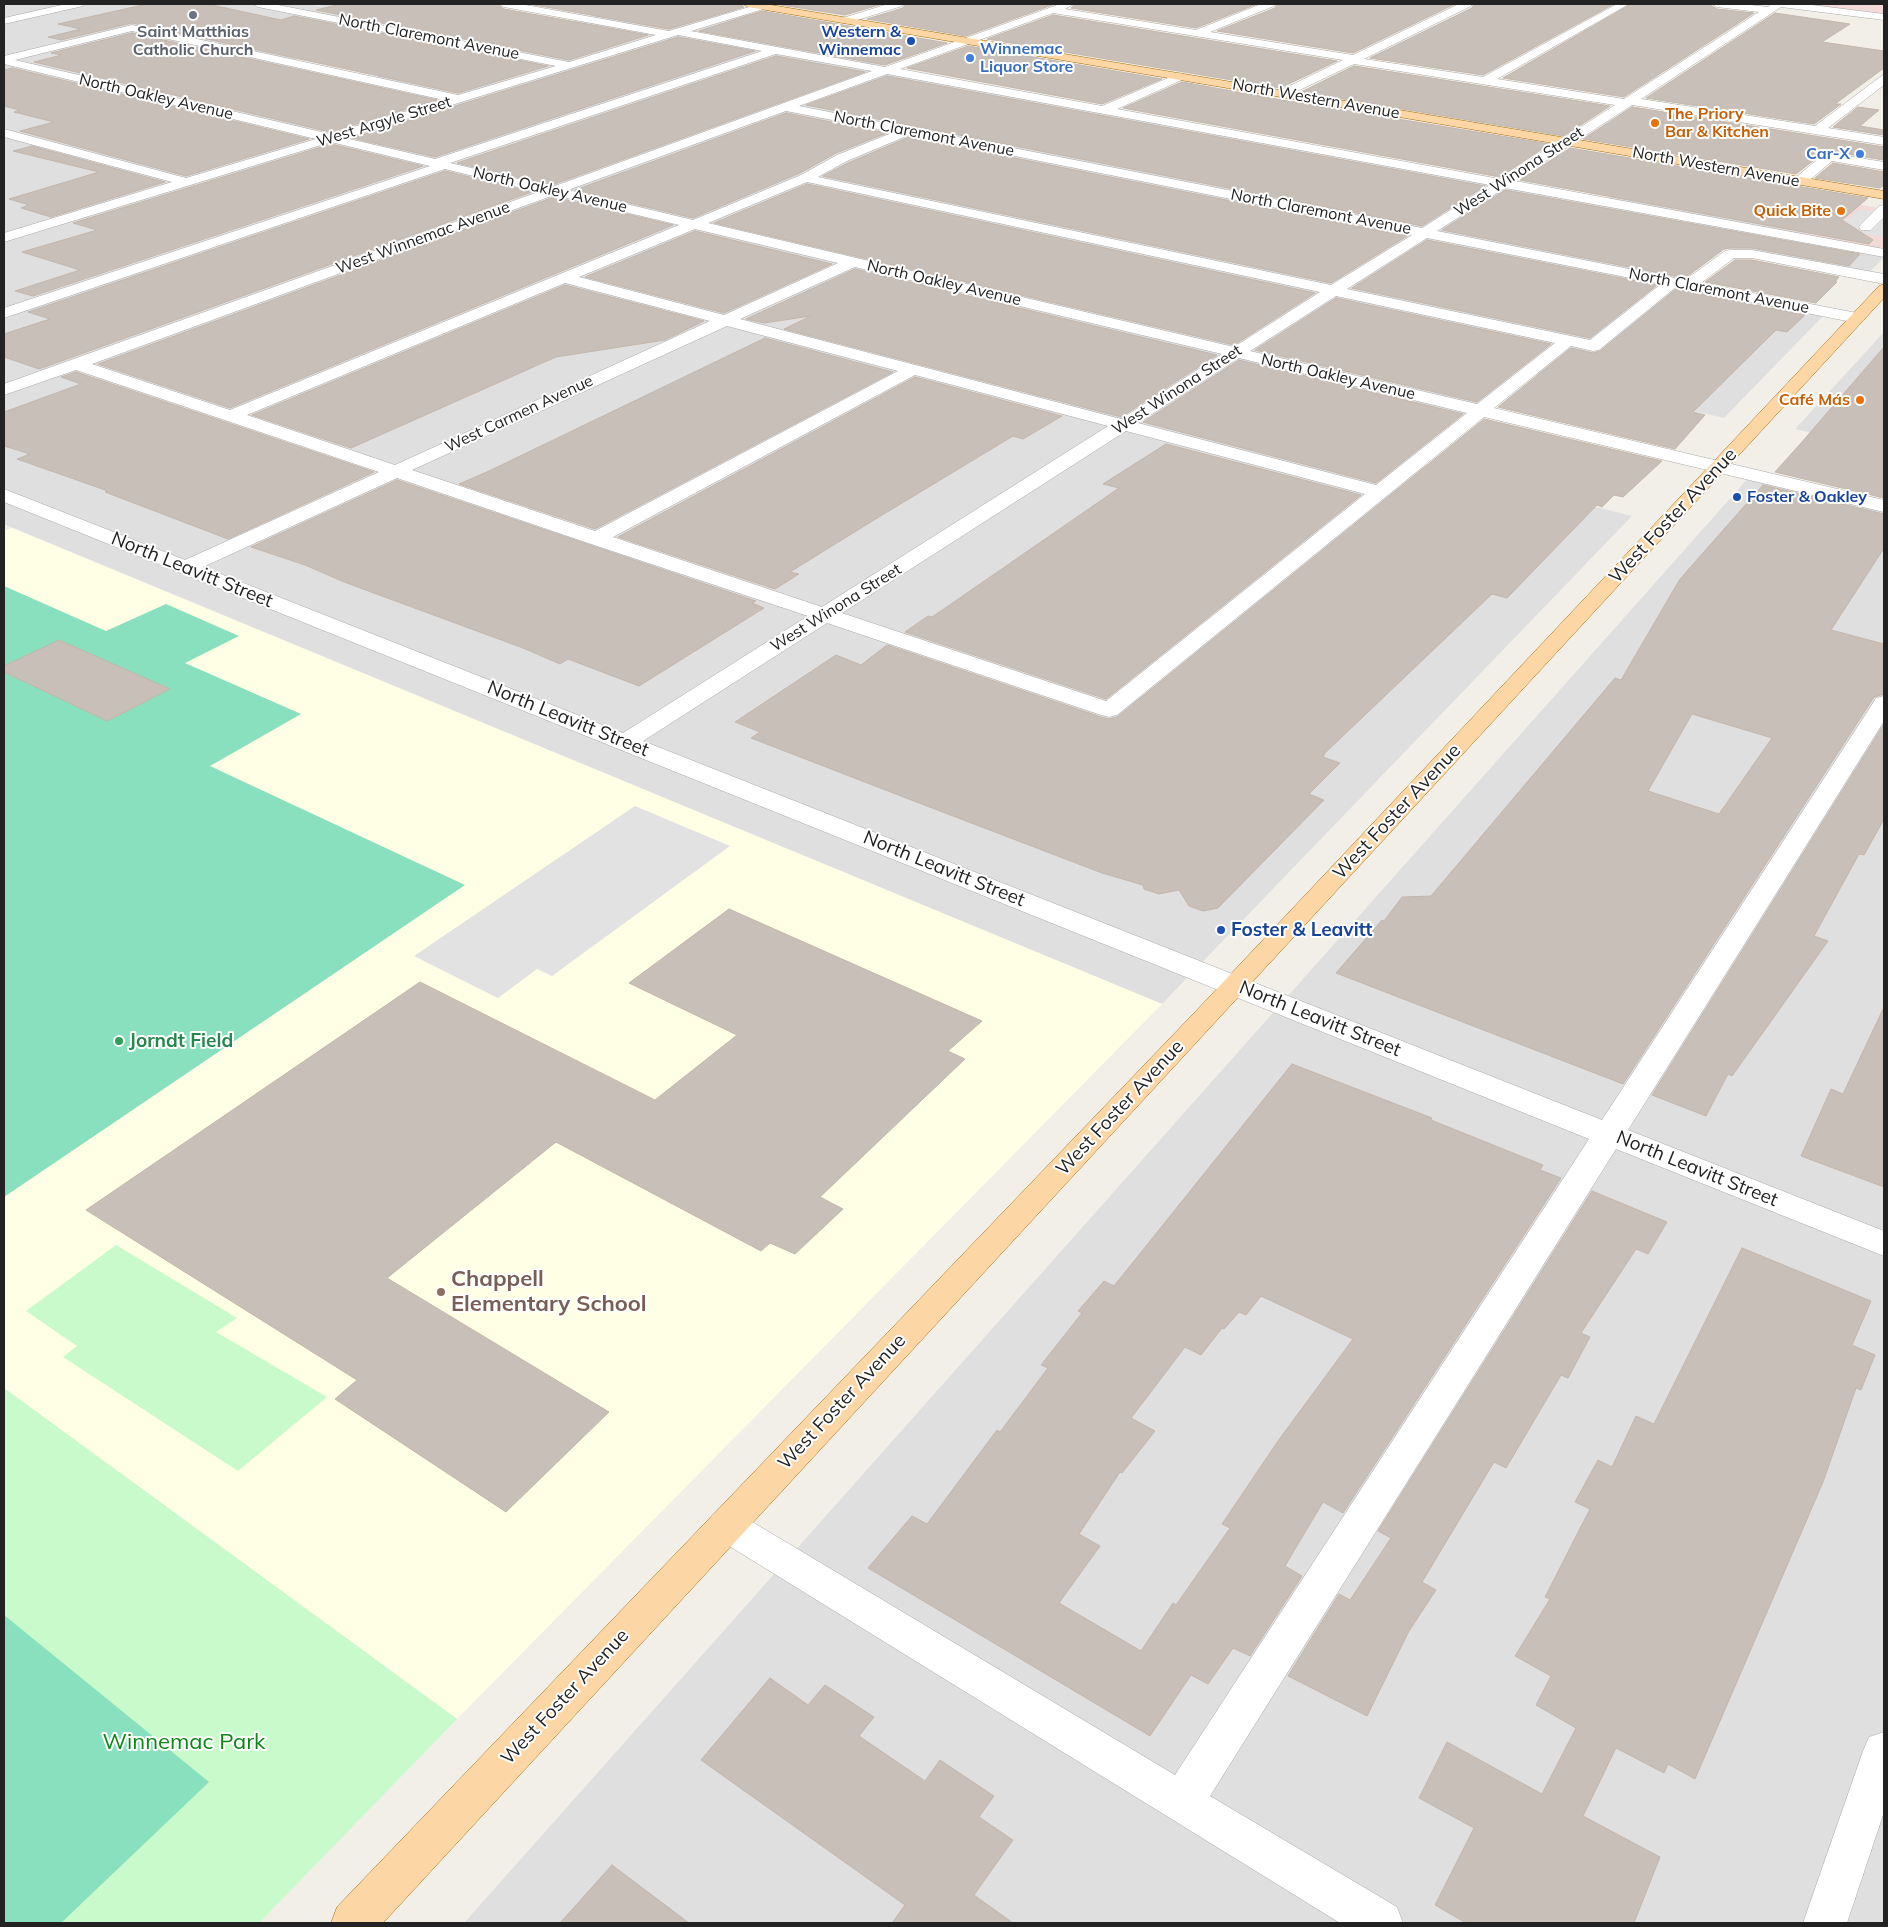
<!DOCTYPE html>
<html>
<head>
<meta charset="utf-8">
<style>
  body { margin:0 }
  #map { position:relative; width:1888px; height:1927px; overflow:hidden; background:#f2efe9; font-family:Mulish,sans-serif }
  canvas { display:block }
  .frame { position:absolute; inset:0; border:5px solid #222; pointer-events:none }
</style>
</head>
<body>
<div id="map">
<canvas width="1888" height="1927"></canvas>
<div class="frame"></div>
</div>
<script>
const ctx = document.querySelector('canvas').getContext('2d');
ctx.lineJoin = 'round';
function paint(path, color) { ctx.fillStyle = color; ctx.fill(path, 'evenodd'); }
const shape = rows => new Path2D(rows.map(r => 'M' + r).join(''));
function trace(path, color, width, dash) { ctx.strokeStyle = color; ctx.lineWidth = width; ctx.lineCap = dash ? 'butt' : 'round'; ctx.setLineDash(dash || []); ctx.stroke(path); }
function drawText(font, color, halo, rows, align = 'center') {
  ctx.font = font + ' Mulish,sans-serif'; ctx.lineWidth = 4; ctx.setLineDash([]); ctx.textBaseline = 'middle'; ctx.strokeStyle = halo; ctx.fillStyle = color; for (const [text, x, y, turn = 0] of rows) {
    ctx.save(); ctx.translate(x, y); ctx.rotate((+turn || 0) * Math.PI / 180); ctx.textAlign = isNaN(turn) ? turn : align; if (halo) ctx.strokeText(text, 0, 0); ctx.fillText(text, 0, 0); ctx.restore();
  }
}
const residential = shape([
  [4,4,307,4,319,6,329,4,500,4,284,63,365,80,637,4,695,4,939,46,874,69,1601,203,1649,168,1840,201,1800,238,1884,254,1884,257,1867,275,1720,247,1677,283,1825,314,1724,418,1527,373,1422,463,1632,516,1162,1004,4,524],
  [1884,332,1884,449,1795,429],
  [1750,476,1884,509,1884,1923,464,1923]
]);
const commercial = shape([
  [1789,4,1884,4,1884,16],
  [1840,201,1884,209,1884,254,1799,239]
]);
const education = shape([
  [12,528,1162,1004,457,1719,4,1388,4,531]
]);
const park = shape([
  [116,1245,237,1318,216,1332,327,1397,238,1471,63,1357,77,1346,26,1311],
  [4,1388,457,1719,259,1923,4,1923]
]);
const pitch = shape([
  [4,586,106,631,166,604,239,636,185,663,301,714,210,766,465,885,4,1197],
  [4,1615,209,1782,61,1923,4,1923]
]);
const parking = shape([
  [1860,209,1884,213,1884,237,1825,226,1835,217,1849,219],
  [635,806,730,846,552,976,537,969,498,998,414,956]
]);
const building = shape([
  [147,4,207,4,281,20,294,16,548,66,458,93,132,23,61,40,48,37,81,29,58,24,147,4],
  [341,4,497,4,504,9,648,35,569,60,316,10,341,4],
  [529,4,741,4,744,7,669,29,529,4],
  [775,4,882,4,845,15,775,4],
  [905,4,1055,4,966,36,867,19,903,8,905,4],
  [1076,4,1257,4,1196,28,1071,8,1076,4],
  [1277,4,1455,4,1353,53,1217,31,1275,8,1277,4],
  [1474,4,1614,4,1483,75,1370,58,1472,8,1474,4],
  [1631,4,1703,4,1710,5,1717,9,1754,13,1624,97,1503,78,1631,4],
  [762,11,947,43,885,65,699,31,762,11],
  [1775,13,1850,24,1822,42,1884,51,1884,68,1835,104,1841,104,1814,124,1646,98,1775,13],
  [1053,15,1337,61,1280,88,987,39,1053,15],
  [132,33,437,100,330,132,34,62,62,55,51,53,132,33],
  [678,37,755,51,435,157,352,138,678,37],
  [968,46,1162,79,1102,104,907,68,968,46],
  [776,56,865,72,552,185,457,163,776,56],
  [1354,66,1610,106,1564,136,1301,92,1354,66],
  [12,68,309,139,186,176,20,131,54,122,14,112,20,110,4,106,4,70,12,68],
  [887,76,1485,186,1422,226,806,105,887,76],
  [1182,82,1282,100,1550,144,1500,177,1123,108,1182,82],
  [1632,107,1884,147,1884,160,1829,151,1823,153,1796,174,1583,139,1632,107],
  [1858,107,1879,110,1860,126,1884,130,1884,135,1833,127,1858,107],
  [786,113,887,133,836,153,800,173,693,218,575,190,786,113],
  [909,137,1407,236,1331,283,823,176,848,163,909,137],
  [331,144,423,166,33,296,15,291,80,270,22,252,97,230,73,223,331,144],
  [32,146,165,182,51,217,21,208,29,205,9,199,99,172,13,151,32,146],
  [1570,148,1868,198,1842,220,1873,240,1869,244,1520,180,1570,148],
  [1833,163,1884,172,1884,185,1880,188,1815,178,1833,163],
  [445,171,532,192,39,369,4,357,4,334,50,319,28,312,445,171],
  [807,184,1315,293,1234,345,714,223,807,184],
  [1505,190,1860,254,1849,266,1752,248,1730,248,1724,249,1685,278,1442,230,1505,190],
  [554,197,673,225,230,408,98,364,554,197],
  [695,231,832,264,724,313,585,277,695,231],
  [1427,240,1657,285,1590,338,1352,288,1427,240],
  [1735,260,1752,260,1839,277,1835,282,1837,282,1816,303,1705,282,1735,260],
  [855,269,1217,355,1121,417,784,329,811,316,764,323,746,319,855,269],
  [565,285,704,321,665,340,556,357,351,448,252,415,565,285],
  [1676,289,1805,315,1787,332,1776,330,1693,412,1705,415,1675,449,1498,407,1571,348,1593,353,1600,351,1676,289],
  [1336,298,1551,344,1477,402,1255,350,1336,298],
  [765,338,893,372,595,529,459,484,489,471,765,338],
  [1884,347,1884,498,1775,472,1801,443,1884,347],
  [1239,360,1463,414,1376,483,1143,422,1239,360],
  [76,372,374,472,228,539,105,492,108,491,17,459,30,454,4,446,4,412,81,384,61,377,76,372],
  [915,377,1062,416,1023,439,1013,436,874,520,790,572,799,574,775,589,618,537,915,377],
  [1484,419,1662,461,1623,497,1614,495,1602,507,1597,505,1507,598,1492,594,1325,753,1323,757,1340,763,1309,794,1324,800,1218,908,1203,911,1189,906,1179,890,1159,894,1144,889,1143,885,1102,873,919,803,751,738,760,732,735,722,836,655,861,665,887,645,1101,717,1109,719,1117,717,1484,419],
  [1166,444,1361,495,1106,699,905,632,928,616,932,617,951,604,1119,488,1103,484,1166,444],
  [397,480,756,601,752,603,764,608,639,686,568,659,560,664,523,648,344,582,305,565,251,547,397,480],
  [1763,485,1884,514,1884,548,1831,630,1884,644,1884,694,1874,697,1623,1084,1336,973,1382,920,1384,921,1402,897,1431,896,1615,678,1621,680,1680,579,1763,485],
  [1692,714,1772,738,1719,814,1648,791,1692,714],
  [59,640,170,689,107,721,4,672,4,666,59,640],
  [1884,724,1884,819,1864,855,1859,854,1814,936,1828,941,1732,1076,1728,1074,1706,1116,1652,1095,1884,724],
  [729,909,982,1021,948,1051,965,1059,820,1197,843,1209,795,1254,770,1243,761,1251,556,1142,387,1278,609,1412,506,1512,335,1399,357,1380,86,1210,420,982,655,1100,737,1035,629,983,729,909],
  [1884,1007,1884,1187,1801,1156,1831,1089,1843,1094,1884,1007],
  [1292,1064,1432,1118,1431,1120,1543,1165,1540,1170,1561,1178,1343,1513,1323,1502,1285,1566,1302,1576,1250,1656,1233,1648,1208,1684,1191,1675,1150,1736,868,1568,912,1516,927,1524,997,1430,1000,1432,1048,1368,1041,1365,1082,1313,1078,1311,1104,1281,1114,1286,1292,1064],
  [1261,1296,1353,1339,1278,1441,1222,1524,1230,1528,1176,1605,1173,1603,1141,1651,1059,1603,1100,1546,1079,1534,1120,1472,1122,1473,1155,1431,1131,1418,1185,1347,1201,1355,1222,1328,1224,1329,1239,1312,1246,1315,1261,1296],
  [1592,1191,1667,1222,1648,1254,1636,1249,1581,1333,1590,1337,1568,1378,1561,1375,1506,1468,1494,1462,1422,1582,1436,1590,1409,1631,1367,1716,1288,1676,1339,1594,1350,1600,1391,1538,1378,1531,1592,1191],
  [1742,1248,1871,1301,1852,1345,1875,1355,1861,1390,1856,1388,1823,1482,1695,1779,1668,1764,1664,1773,1616,1748,1583,1816,1660,1857,1634,1923,1466,1923,1435,1905,1474,1828,1419,1798,1447,1742,1542,1794,1576,1728,1536,1705,1551,1676,1515,1656,1550,1599,1545,1597,1590,1509,1575,1502,1598,1460,1612,1467,1636,1416,1654,1424,1742,1248],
  [770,1678,808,1705,825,1685,874,1717,859,1736,925,1781,940,1760,994,1796,979,1817,1013,1840,974,1895,1013,1923,892,1923,905,1905,701,1760,770,1678],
  [612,1865,689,1923,560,1923,612,1865]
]);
const minor = shape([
  [66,4,84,4,83,6,4,24,4,18,66,4],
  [253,4,273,4,569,62,656,35,504,7,499,4,520,4,669,31,759,4,767,4,768,6,767,8,691,31,885,67,1060,4,1074,4,1065,9,1196,30,1261,4,1275,4,1274,6,1210,32,1353,55,1459,4,1472,4,1471,6,1364,59,1483,77,1617,4,1629,4,1497,79,1624,99,1759,12,1717,7,1712,4,1742,4,1768,7,1772,4,1804,4,1884,14,1884,20,1781,7,1641,99,1815,126,1880,77,1884,75,1884,85,1828,128,1884,137,1884,145,1632,105,1515,181,1884,249,1884,257,1505,188,1437,231,1685,280,1725,251,1730,250,1752,250,1884,274,1884,284,1752,258,1734,258,1701,283,1857,313,1863,315,1865,318,1863,321,1857,323,1676,287,1599,350,1593,351,1571,346,1494,408,1884,500,1884,512,1484,417,1117,715,1109,717,1101,715,827,623,643,741,1602,1120,1873,703,1876,698,1884,696,1884,721,1628,1130,1884,1231,1884,1256,1616,1149,1210,1796,1397,1907,1403,1923,1340,1923,713,1536,707,1525,713,1514,726,1509,739,1514,1175,1775,1589,1139,4,502,4,489,185,560,379,472,76,370,4,395,4,384,538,192,445,169,4,318,4,308,430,166,331,142,4,242,4,233,172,182,4,137,4,129,186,178,316,139,4,64,4,56,132,25,458,95,556,66,258,7,253,4],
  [1053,13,1343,60,1279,91,1277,94,1283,98,1354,64,1615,105,1500,179,1117,109,1184,79,1186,77,1184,75,1180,73,1102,106,900,69,1053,13],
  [132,31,444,100,330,134,15,60,132,31],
  [678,35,762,51,435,159,345,138,678,35],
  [776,54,872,71,552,187,450,163,776,54],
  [887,74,1490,185,1422,228,799,106,887,74],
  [786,111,894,132,837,155,801,175,693,220,568,190,786,111],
  [909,135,1412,235,1331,285,818,177,847,161,909,135],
  [807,182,1320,292,1234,347,708,223,807,182],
  [554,195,679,225,230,410,92,364,554,195],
  [695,229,838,263,724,315,579,277,695,229],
  [1427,238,1661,284,1590,340,1347,289,1427,238],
  [855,267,1222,354,1121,419,740,319,855,267],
  [565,283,710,321,395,465,247,415,565,283],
  [1336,296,1555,343,1477,404,1250,351,1336,296],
  [727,326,898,371,595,531,412,470,727,326],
  [1239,358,1467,413,1376,485,1138,423,1239,358],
  [915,375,1108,426,822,607,613,537,915,375],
  [1126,431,1365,494,1106,701,842,613,1126,431],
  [397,478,588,543,808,616,623,733,203,567,397,478],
  [888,4,903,4,902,6,851,22,847,23,842,20,843,18,888,4],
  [1829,153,1884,162,1884,170,1832,161,1805,184,1795,184,1793,181,1795,178,1824,154,1829,153],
  [1884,205,1884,217,1871,230,1861,230,1859,227,1861,224,1879,206,1884,205],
  [1884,1732,1884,1812,1847,1923,1803,1923,1863,1751,1869,1737,1884,1732]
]);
const major = shape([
  [743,4,765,4,1884,191,1884,199,748,7,743,4],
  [1884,284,1884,298,383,1923,331,1923,337,1907,1196,1011,1879,286,1884,284]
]);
const markers = [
  [193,15,5,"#6b7280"],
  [911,41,5,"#1a4fb4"],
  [970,58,5,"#3f7fe0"],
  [1655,123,5,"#e8710a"],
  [1860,154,5,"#3f7fe0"],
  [1841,211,5,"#e8710a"],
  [1860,400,5,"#e8710a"],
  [1737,497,5,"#1a4fb4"],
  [1221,930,5,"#1a4fb4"],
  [119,1041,5,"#2e9e5b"],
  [441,1292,5,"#8d6e63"]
];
const farWorshipnames = [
  ["Saint Matthias",193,32],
  ["Catholic Church",193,50]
];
const farTransitnames = [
  ["Western &",901,32],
  ["Winnemac",901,50],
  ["Foster & Oakley",1747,497,"left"]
];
const farStreetnames = [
  ["North Claremont Avenue",429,37,11],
  ["North Oakley Avenue",156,97,13],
  ["North Western Avenue",1316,99,10],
  ["West Argyle Street",384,122,-17],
  ["North Claremont Avenue",924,134,11],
  ["North Western Avenue",1716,167,10],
  ["West Winona Street",1519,172,-33],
  ["North Oakley Avenue",550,190,13],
  ["North Claremont Avenue",1321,212,11],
  ["West Winnemac Avenue",423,238,-20],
  ["North Oakley Avenue",944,283,13],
  ["North Claremont Avenue",1719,291,11],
  ["North Oakley Avenue",1338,377,13],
  ["West Winona Street",1177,390,-33],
  ["West Carmen Avenue",519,414,-25],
  ["West Winona Street",836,608,-32]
];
const farShopnames = [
  ["Winnemac",980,49],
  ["Liquor Store",980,67],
  ["Car-X",1850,154,"right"]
];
const farFoodnames = [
  ["The Priory",1665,114,"left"],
  ["Bar & Kitchen",1665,132,"left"],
  ["Quick Bite",1831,211],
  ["Café Más",1850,400]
];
const streetNames = [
  ["West Foster Avenue",1673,516,-47],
  ["North Leavitt Street",192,570,22],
  ["North Leavitt Street",568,719,22],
  ["West Foster Avenue",1397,812,-47],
  ["North Leavitt Street",944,869,22],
  ["North Leavitt Street",1320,1019,22],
  ["West Foster Avenue",1120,1108,-47],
  ["North Leavitt Street",1697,1169,22],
  ["West Foster Avenue",842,1402,-47],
  ["West Foster Avenue",565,1697,-47]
];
const transitNames = [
  ["Foster & Leavitt",1231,930]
];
const leisureNames = [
  ["Jorndt Field",129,1041]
];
const nearEducationnames = [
  ["Chappell",451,1279],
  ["Elementary School",451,1304]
];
const nearParknames = [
  ["Winnemac Park",184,1742]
];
paint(residential, '#e0dfdf');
paint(commercial, '#f2dad9');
paint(education, '#ffffe5');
paint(park, '#c8facc');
paint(pitch, '#88e0be');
paint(parking, '#e2e2e2');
paint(building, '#c7bfb8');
trace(building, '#c4b6ab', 1);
trace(minor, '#a9a9a9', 1);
trace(major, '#a06b00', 1);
paint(minor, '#fff');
paint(major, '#fcd6a4');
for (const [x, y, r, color] of markers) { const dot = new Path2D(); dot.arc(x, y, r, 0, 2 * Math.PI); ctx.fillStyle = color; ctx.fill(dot); trace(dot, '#fff', 2); }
drawText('bold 16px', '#5b616d', '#fff', farWorshipnames);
drawText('bold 16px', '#164399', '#fff', farTransitnames, 'right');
drawText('16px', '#222', '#fff', farStreetnames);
drawText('bold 16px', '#366cbe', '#fff', farShopnames, 'left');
drawText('bold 16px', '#c56008', '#fff', farFoodnames, 'right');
drawText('19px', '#222', '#fff', streetNames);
drawText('bold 19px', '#164399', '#fff', transitNames, 'left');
drawText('bold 19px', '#27864d', '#fff', leisureNames, 'left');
drawText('bold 22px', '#785e54', '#fff', nearEducationnames, 'left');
drawText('22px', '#0c8416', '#fff', nearParknames);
</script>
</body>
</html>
